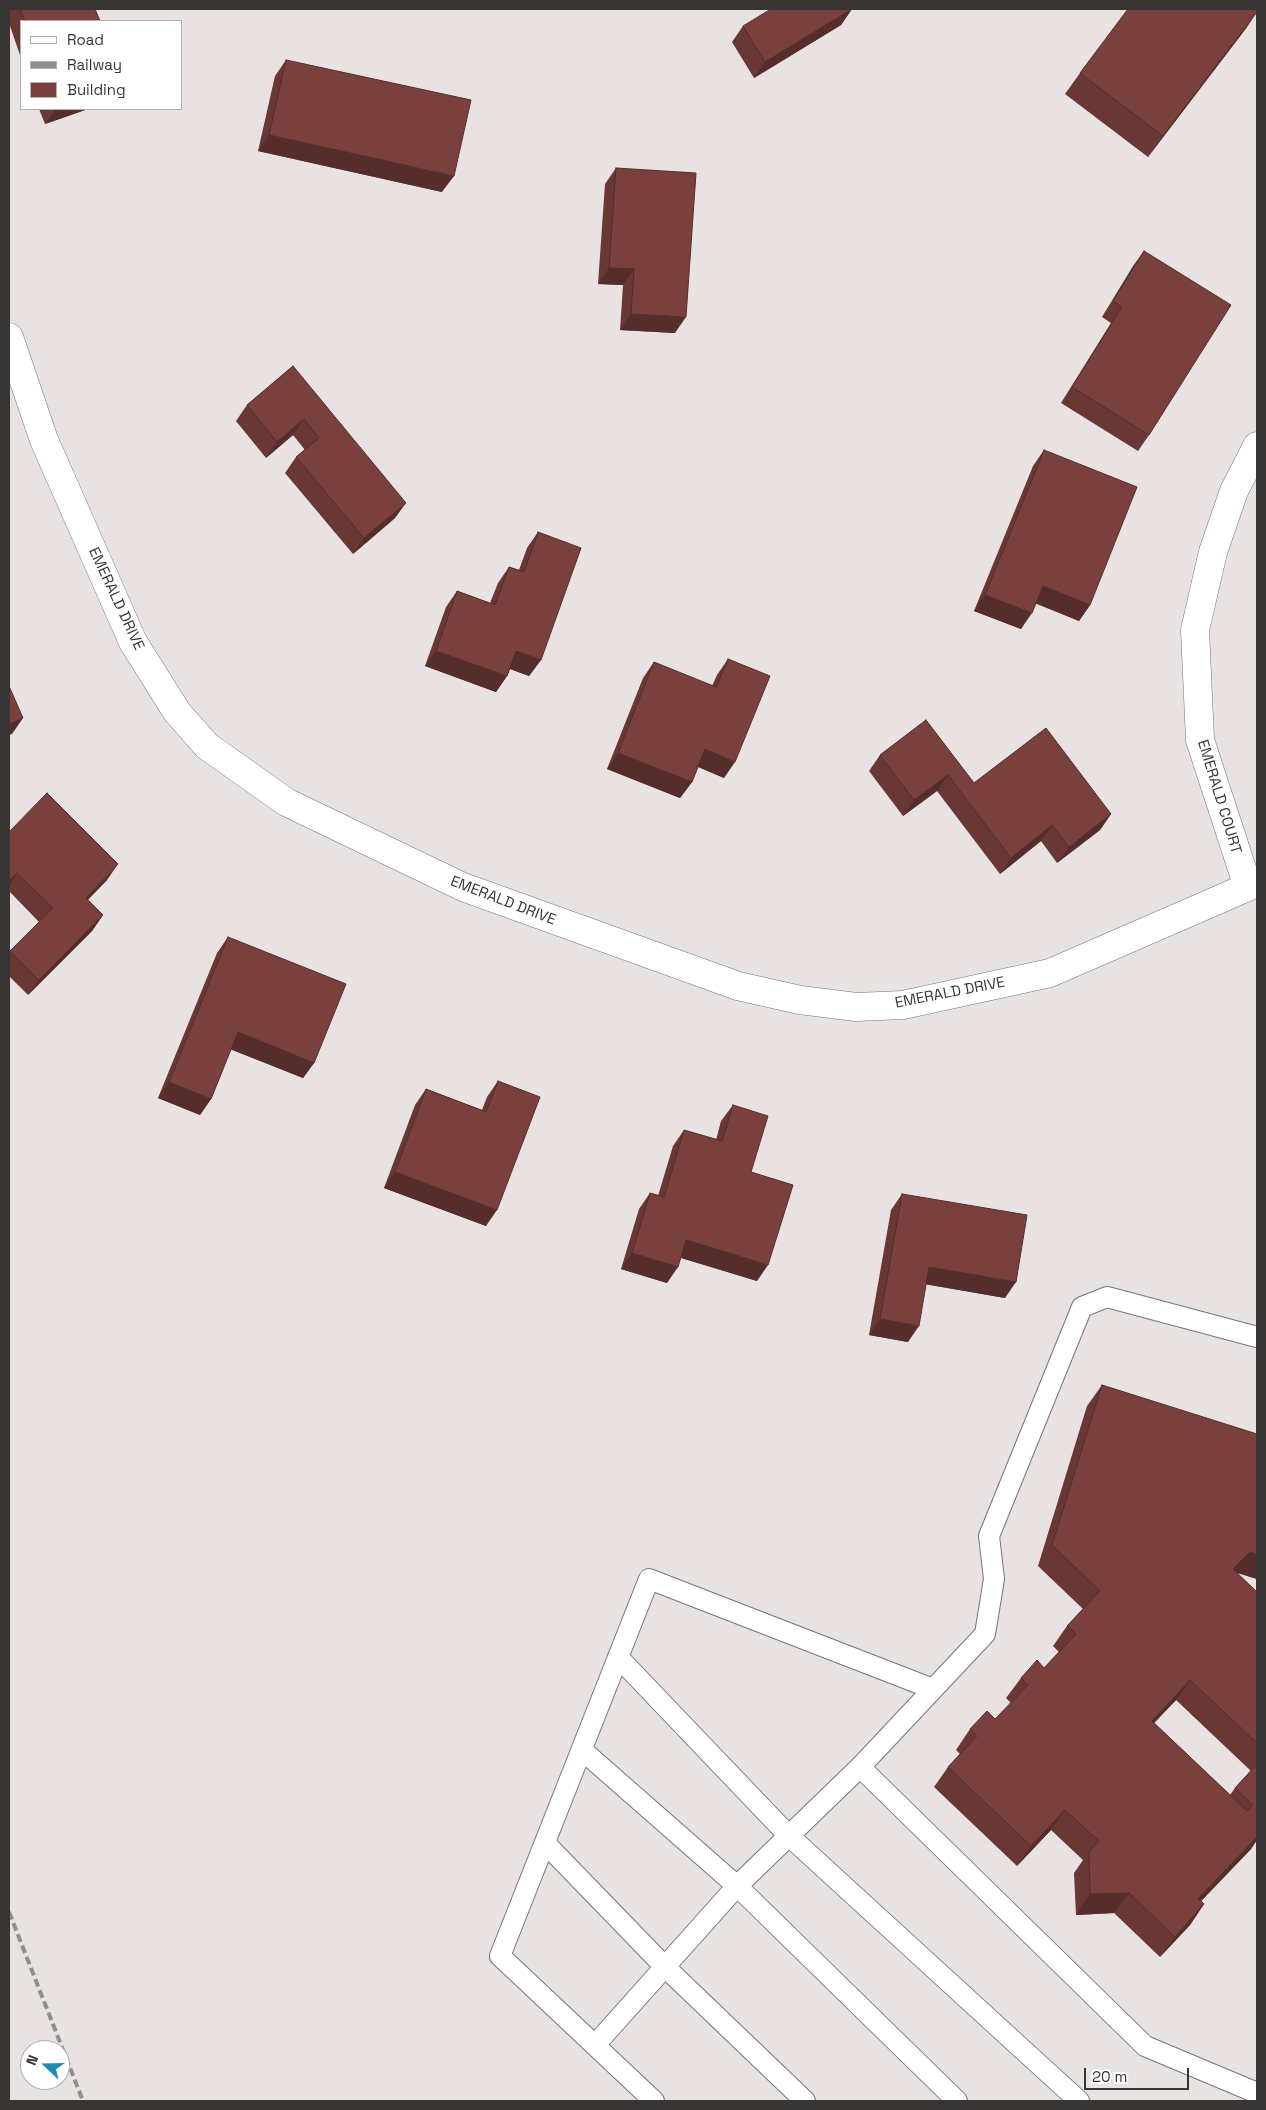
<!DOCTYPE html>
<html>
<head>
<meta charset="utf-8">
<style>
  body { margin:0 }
  #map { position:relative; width:1266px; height:2110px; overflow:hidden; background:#e8e2e2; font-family:"Space Grotesk",sans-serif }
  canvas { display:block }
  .frame { position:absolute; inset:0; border:10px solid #383635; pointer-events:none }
  .legend { position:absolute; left:20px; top:20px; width:162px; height:90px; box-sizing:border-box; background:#fff; border:1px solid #afafae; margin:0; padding:6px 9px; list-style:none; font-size:15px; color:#383635 }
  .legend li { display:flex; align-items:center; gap:10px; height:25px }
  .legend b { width:25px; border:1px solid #afafae }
  .north { position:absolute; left:20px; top:2040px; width:50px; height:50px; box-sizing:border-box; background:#fff; border:1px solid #afafae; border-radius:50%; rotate:291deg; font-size:14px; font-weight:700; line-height:20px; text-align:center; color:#383635 }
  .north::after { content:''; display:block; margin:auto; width:18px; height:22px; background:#228bb3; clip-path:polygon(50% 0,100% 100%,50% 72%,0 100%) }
  .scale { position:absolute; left:1084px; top:2068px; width:105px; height:22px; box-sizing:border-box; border:2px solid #383635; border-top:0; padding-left:6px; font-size:15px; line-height:18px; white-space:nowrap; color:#383635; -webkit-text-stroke:4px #fff; paint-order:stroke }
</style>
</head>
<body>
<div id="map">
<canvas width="1266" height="2110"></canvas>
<div class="frame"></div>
<ul class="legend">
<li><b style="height:6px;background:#fff"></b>Road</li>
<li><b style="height:6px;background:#918d8d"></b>Railway</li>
<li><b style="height:14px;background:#7a403d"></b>Building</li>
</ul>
<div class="north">N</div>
<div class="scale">20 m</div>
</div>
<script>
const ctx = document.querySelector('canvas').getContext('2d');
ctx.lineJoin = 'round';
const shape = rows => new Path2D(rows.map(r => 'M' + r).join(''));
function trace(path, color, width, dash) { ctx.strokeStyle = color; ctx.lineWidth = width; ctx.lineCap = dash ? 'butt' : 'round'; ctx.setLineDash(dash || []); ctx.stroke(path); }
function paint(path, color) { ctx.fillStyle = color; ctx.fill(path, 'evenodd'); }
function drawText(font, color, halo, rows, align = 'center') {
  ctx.font = font + ' "Space Grotesk",sans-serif'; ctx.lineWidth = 5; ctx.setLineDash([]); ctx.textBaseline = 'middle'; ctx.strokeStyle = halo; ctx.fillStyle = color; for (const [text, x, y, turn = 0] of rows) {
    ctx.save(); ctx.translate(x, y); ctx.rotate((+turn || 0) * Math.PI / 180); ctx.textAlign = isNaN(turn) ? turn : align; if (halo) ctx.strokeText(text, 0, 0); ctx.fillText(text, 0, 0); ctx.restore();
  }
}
const lane = shape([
  [1257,1337,1107,1297,1082,1307,989,1536,994,1579,985,1634,860,1767,1145,2046,1257,2093],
  [618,1657,788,1835,1079,2101],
  [582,1750,737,1886,957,2101],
  [545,1843,665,1967,805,2101],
  [595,2045,737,1886,860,1767],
  [654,2101,500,1956,649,1579,933,1689]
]);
const street = shape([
  [9,337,44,440,133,642,177,712,207,746,286,802,463,887,738,986,800,1000,856,1007,903,1005,1050,973,1257,883],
  [1248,887,1200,740,1195,630,1213,552,1234,491,1257,446]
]);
const rail = shape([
  [9,1912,83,2101]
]);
const wall = shape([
  [9,9,95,9,100,21,21,21,21,58,9,23],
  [852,9,841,25,754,78,732,42,743,26],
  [1247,27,1148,157,1065,94,1080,73],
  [286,60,442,192,258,151,275,76],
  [39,109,88,109,45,124],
  [616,168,675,333,620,330,623,285,598,284,605,184],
  [1144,251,1149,435,1138,451,1061,403,1111,323,1102,317,1133,266],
  [293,366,395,518,353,554,285,473,296,457,305,450,293,435,266,458,236,421,247,405],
  [1044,450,1090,605,1079,621,1036,603,1021,629,974,611,1033,466],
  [538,532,541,660,529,676,510,669,507,676,496,692,425,666,446,607,457,591,490,603,498,583,509,567,519,570,527,548],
  [728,659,724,778,698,767,692,782,680,798,607,769,643,678,654,662,712,686,717,675],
  [926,720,974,783,1111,814,1100,830,1057,863,1041,841,1000,874,937,791,903,816,869,771,880,755],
  [9,832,107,880,88,900,103,915,92,931,28,995,9,976,9,953,39,922,9,891],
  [228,937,314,1063,303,1078,231,1049,211,1099,200,1115,158,1098,217,953],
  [498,1081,486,1226,384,1188,415,1105,426,1089,482,1110,487,1097],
  [733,1105,751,1172,757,1281,681,1258,667,1283,621,1269,639,1209,650,1193,658,1196,673,1146,684,1130,716,1140,721,1121],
  [902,1194,1005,1298,926,1284,908,1342,869,1335,891,1210],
  [1102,1385,1257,1579,1237,1573,1257,1592,1257,1840,1251,1849,1201,1901,1204,1904,1190,1925,1160,1957,1114,1913,1076,1915,1074,1873,1083,1860,1051,1830,1017,1866,934,1787,948,1767,960,1754,956,1750,970,1729,995,1719,1011,1703,1006,1698,1021,1678,1044,1668,1059,1652,1053,1646,1067,1626,1083,1609,1038,1566,1087,1406],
  [1176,1700,1251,1771,1235,1788,1230,1795,1154,1723]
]);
const shadedWall = shape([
  [852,9,841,25,754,78,765,62],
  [1257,12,1247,27,1148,157,1163,136],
  [56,109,88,109,45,124],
  [269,135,454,176,442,192,258,151],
  [609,268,634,269,623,285,598,284],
  [631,314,686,317,675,333,620,330],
  [304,419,293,435,266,458,277,442],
  [406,503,395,518,353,554,364,538],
  [1043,586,1090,605,1079,621,1032,602],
  [985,595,1032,613,1021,629,974,611],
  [436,651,507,676,496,692,425,666],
  [516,651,541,660,529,676,505,667],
  [23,718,12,734,9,735,9,724],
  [705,749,735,762,724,778,694,765],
  [618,753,692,782,680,798,607,769],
  [948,775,937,791,903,816,914,800],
  [1111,814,1100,830,1057,863,1069,847],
  [1052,825,1041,841,1000,874,1011,858],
  [118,864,107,880,74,913,86,898],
  [17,873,9,885,9,881],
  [103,915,92,931,28,995,39,980],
  [238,1032,314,1063,303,1078,227,1048],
  [169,1082,211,1099,200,1115,158,1098],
  [395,1172,497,1210,486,1226,384,1188],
  [686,1240,768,1265,757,1281,675,1256],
  [632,1253,678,1267,667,1283,621,1269],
  [929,1267,1016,1282,1005,1298,918,1283],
  [880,1319,919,1326,908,1342,869,1335],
  [1250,1552,1257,1554,1257,1579,1235,1572,1233,1569],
  [1190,1680,1176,1700,1137,1741,1152,1721],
  [1065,1810,1051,1830,1017,1866,1031,1846],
  [1257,1837,1257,1840,1251,1849,1184,1919,1198,1899],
  [1129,1893,1114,1913,1076,1915,1090,1894],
  [1204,1904,1190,1925,1160,1957,1175,1937]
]);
const building = shape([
  [20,9,95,9,100,21,25,21,20,9],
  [771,9,852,9,765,62,743,26,771,9],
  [1128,9,1257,9,1257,12,1163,136,1080,73,1128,9],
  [286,60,471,100,454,176,269,135,286,60],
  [616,168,696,173,686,317,631,314,634,269,609,268,616,168],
  [1144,251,1231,305,1149,435,1072,387,1122,307,1113,301,1144,251],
  [293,366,406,503,364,538,296,457,319,438,304,419,277,442,247,405,293,366],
  [1044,450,1137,487,1090,605,1043,586,1032,613,985,595,1044,450],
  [538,532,581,548,541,660,516,651,507,676,436,651,457,591,495,605,509,567,524,572,538,532],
  [728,659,770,676,735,762,705,749,692,782,618,753,654,662,716,687,728,659],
  [9,686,23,718,9,724,9,686],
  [926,720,974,783,1046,728,1111,814,1069,847,1052,825,1011,858,948,775,914,800,880,755,926,720],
  [47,793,118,864,86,898,103,915,39,980,10,951,53,908,17,873,9,881,9,832,47,793],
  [228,937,346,984,314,1063,238,1032,211,1099,169,1082,228,937],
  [498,1081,540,1097,497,1210,395,1172,426,1089,486,1112,498,1081],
  [733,1105,768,1116,751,1172,793,1185,768,1265,686,1240,678,1267,632,1253,650,1193,664,1197,684,1130,722,1141,733,1105],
  [902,1194,1027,1215,1016,1282,929,1267,919,1326,880,1319,902,1194],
  [1102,1385,1257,1434,1257,1554,1250,1552,1233,1569,1257,1592,1257,1743,1190,1680,1152,1721,1247,1811,1253,1805,1235,1788,1257,1764,1257,1837,1198,1899,1204,1904,1175,1937,1129,1893,1090,1894,1089,1852,1099,1841,1065,1810,1031,1846,948,1767,977,1736,970,1729,987,1711,995,1719,1028,1685,1021,1678,1037,1660,1044,1668,1076,1634,1067,1626,1100,1591,1052,1545,1102,1385]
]);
const streetNames = [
  ["EMERALD DRIVE",116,599,65],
  ["EMERALD COURT",1219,797,73],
  ["EMERALD DRIVE",503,901,21],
  ["EMERALD DRIVE",950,993,-11]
];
trace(lane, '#797574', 22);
trace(street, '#797574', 29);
trace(lane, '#fff', 20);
trace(street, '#fff', 28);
trace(rail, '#918d8d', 4, [8, 4]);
paint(wall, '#693734');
paint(shadedWall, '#552d2b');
paint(building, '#7a403d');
trace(building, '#552d2b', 1);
drawText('15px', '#383635', '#fff', streetNames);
</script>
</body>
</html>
